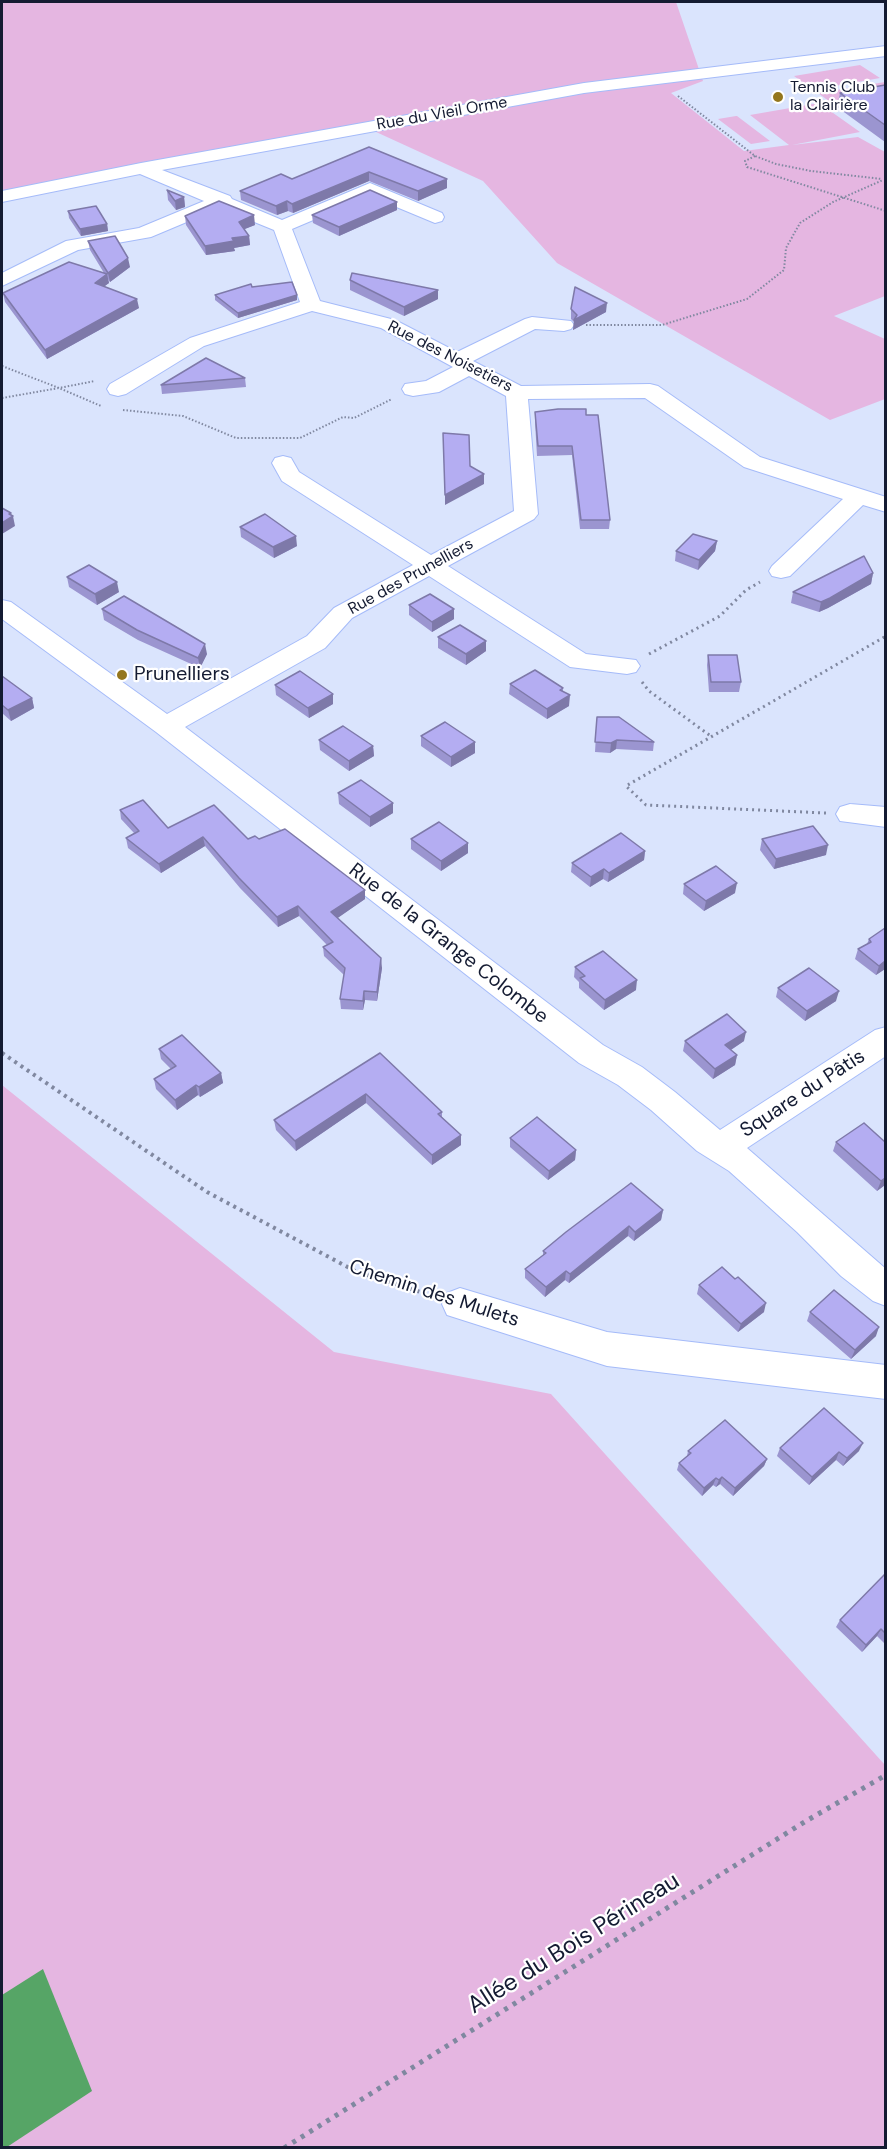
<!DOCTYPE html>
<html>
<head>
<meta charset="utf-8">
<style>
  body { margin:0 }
  #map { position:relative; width:887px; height:2149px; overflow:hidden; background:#dae4fd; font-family:"DM Sans",sans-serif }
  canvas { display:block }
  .frame { position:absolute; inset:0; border:3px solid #141b32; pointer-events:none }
</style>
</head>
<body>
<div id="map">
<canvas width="887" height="2149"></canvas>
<div class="frame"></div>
</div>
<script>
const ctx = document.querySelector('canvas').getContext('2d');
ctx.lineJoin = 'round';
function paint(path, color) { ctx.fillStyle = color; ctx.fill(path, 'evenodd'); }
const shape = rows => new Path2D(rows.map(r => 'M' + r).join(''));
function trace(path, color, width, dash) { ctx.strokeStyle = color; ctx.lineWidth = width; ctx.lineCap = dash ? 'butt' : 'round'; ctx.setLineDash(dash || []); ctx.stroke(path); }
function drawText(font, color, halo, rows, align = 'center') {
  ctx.font = font + ' "DM Sans",sans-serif'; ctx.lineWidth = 4.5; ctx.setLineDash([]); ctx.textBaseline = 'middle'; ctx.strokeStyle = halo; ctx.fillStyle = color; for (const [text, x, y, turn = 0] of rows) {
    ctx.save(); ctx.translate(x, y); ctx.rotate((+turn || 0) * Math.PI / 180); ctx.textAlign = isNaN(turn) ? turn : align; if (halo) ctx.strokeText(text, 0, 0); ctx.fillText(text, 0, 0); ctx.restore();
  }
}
const green = shape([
  [2,2,676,2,703,81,671,93,744,151,789,145,750,115,819,103,860,132,792,145,858,137,885,152,885,296,834,316,885,339,885,399,830,420,557,263,483,181,363,126,2,193],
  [860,65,880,78,813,90,794,76],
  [885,82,885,99,837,107,818,93],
  [736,116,737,116,770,141,751,144,718,119],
  [2,1085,334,1352,551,1394,885,1765,885,2147,2,2147]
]);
const water = shape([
  [43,1969,92,2091,7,2147,2,2147,2,1995]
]);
const pathFar3 = shape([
  [678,96,755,156,776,164,811,171,882,179],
  [755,156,745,161,747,167,886,211],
  [586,325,662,325,747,299,784,270,786,248,800,223,833,202,883,180],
  [2,366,59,388,95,381],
  [2,398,59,388,101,406],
  [123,410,183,416,236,438,300,438,343,417,354,418,392,399]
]);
const pathFar2 = shape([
  [649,654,720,616,746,590,760,582],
  [642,682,649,691,712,737],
  [826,813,646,805,626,786,886,636]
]);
const pathFar1 = shape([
  [2,1053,207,1192,357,1272,430,1295]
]);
const path = shape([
  [284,2148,806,1821,886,1775]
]);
const minor = shape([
  [886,46,886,56,584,93,162,170,230,196,232,199,282,220,370,183,442,213,444,217,442,221,435,223,370,196,292,229,320,301,395,320,457,352,525,319,532,317,571,321,574,325,571,329,564,331,535,329,473,361,521,386,650,384,658,386,760,457,886,497,886,512,863,505,790,576,781,578,772,576,769,571,772,566,843,499,744,467,645,398,528,399,538,514,534,519,448,566,586,654,636,660,640,666,636,672,627,674,570,667,429,576,352,618,325,648,185,727,603,1045,642,1067,675,1092,720,1130,875,1030,886,1027,886,1056,747,1148,886,1269,886,1306,873,1301,841,1276,797,1232,729,1171,697,1151,651,1110,618,1085,579,1063,156,732,2,619,2,600,11,602,167,714,307,636,334,608,413,565,282,481,272,463,275,458,283,456,291,458,299,472,431,555,514,511,506,396,469,376,439,392,413,396,405,394,402,389,405,384,426,381,453,367,381,328,312,311,204,346,126,394,118,396,110,394,107,389,110,384,190,338,300,302,274,230,220,208,151,237,78,250,2,286,2,273,66,241,139,228,204,201,140,174,2,202,2,191,141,163,584,83,886,46],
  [850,804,886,807,886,827,840,821,836,814,840,807,850,804],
  [460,1288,607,1332,886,1365,886,1399,607,1366,447,1315,442,1304,447,1293,460,1288]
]);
const wall = shape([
  [885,85,885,142,837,107,840,93],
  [369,147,447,188,418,201,369,181,293,213,288,211,277,215,241,200,240,191,292,179],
  [167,190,184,197,185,207,176,210,168,200],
  [397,202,397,210,339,236,313,223,312,215],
  [68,211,107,224,108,231,81,236,69,218],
  [185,216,255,225,244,229,249,236,250,245,234,248,235,251,206,255,186,225],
  [88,241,130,267,110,282,108,279,109,283,104,286,139,308,47,359,5,302,3,293,104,273,90,250],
  [350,280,438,290,438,299,404,316,350,290],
  [252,287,297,295,297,300,238,318,215,300,215,295],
  [571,309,606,312,573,330,574,322,571,319],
  [245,378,246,387,162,394,161,385],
  [535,412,586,415,610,520,609,529,580,529,572,455,537,456,535,422],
  [240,527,297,546,274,558,241,537],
  [717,541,715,551,698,570,675,561,676,551],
  [873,573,871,584,828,608,819,612,791,603,793,592],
  [67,577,119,592,97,605,69,587],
  [409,605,454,609,454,619,432,632,409,615],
  [102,609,207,654,200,668,138,640,104,620],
  [438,637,486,641,486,651,466,665,438,648],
  [708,655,741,682,739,692,709,692,707,665],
  [2,676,32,698,34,708,11,721,2,713],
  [510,684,563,688,563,691,569,706,547,719,509,694],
  [275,685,333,694,333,704,309,718,276,695],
  [597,717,654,742,653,751,616,749,610,753,595,752],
  [421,736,475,742,475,753,451,767,421,746],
  [319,740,373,746,374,756,349,771,320,750],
  [338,793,393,803,393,813,370,827,339,804],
  [120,810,168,828,248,839,259,839,365,899,337,918,382,968,377,1001,365,1000,363,1010,341,1009,340,999,344,975,324,956,323,947,327,945,299,916,278,927,240,888,205,846,161,873,128,848,126,838,134,833,121,819],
  [411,839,468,853,441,871,411,849],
  [762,839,826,855,774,869,760,850],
  [645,851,644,860,608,882,603,879,590,887,571,872,572,863],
  [684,884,735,893,704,911,683,894],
  [885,928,885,969,876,975,855,959,858,949,867,944,869,939],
  [575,967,636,990,604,1010,579,988,579,982,574,977],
  [778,988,836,1001,805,1021,776,997],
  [685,1041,744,1041,731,1050,737,1055,735,1065,713,1079,683,1051],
  [159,1049,221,1073,223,1083,200,1097,198,1095,177,1110,156,1089,154,1079,171,1069,161,1059],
  [380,1053,442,1112,442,1117,461,1135,461,1145,432,1165,366,1103,296,1151,276,1130,274,1120],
  [510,1138,576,1150,575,1160,548,1180,510,1147],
  [836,1142,885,1185,877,1191,833,1151],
  [663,1210,661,1220,634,1241,628,1236,569,1283,565,1280,545,1297,525,1278,525,1269,543,1256,543,1251],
  [699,1285,764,1312,738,1332,697,1294],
  [810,1312,876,1336,851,1359,807,1321],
  [780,1448,859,1451,843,1466,836,1460,809,1485,777,1456],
  [688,1451,767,1459,764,1466,733,1496,720,1484,716,1487,713,1485,702,1496,677,1470,679,1463,687,1456],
  [885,1574,885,1644,877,1636,862,1652,836,1627,840,1620]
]);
const shadedWall = shape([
  [369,172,369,181,293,213,292,204],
  [447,179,447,188,418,201,418,191],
  [184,197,185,207,176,210,175,201],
  [287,201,288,211,277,215,276,206],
  [397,202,397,210,339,236,339,227],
  [254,215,255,225,240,231,239,222],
  [107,224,108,231,81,236,80,229],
  [249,236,250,245,234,248,235,251,206,255,205,246,232,238],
  [128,258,130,267,110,282,108,273],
  [107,274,109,283,97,292,95,283],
  [438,290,438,299,404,316,404,307],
  [297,295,297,300,238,318,238,313],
  [137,299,139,308,47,359,45,350],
  [607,303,606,312,573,330,574,320],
  [484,474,484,484,445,505,445,495],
  [11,513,12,517,13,516,15,526,2,534,2,523],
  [296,536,297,546,274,558,273,547],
  [717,541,715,551,698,570,699,560],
  [873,573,871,584,828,608,819,612,821,602],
  [117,582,119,592,97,605,95,594],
  [454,609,454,619,432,632,432,622],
  [486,641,486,651,466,665,466,654],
  [205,644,207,654,200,668,198,658],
  [333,694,333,704,309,718,308,708],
  [570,695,569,706,547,719,547,709],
  [32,698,34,708,11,721,8,710],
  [617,740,616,749,610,753,611,743],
  [475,742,475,753,451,767,451,757],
  [373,746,374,756,349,771,349,761],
  [393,803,393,813,370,827,370,817],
  [203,837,205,846,161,873,159,864],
  [468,843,468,853,441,871,441,861],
  [828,845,826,855,774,869,776,859],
  [645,851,644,860,608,882,609,873],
  [604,869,603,879,590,887,591,877],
  [737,883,735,893,704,911,706,901],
  [365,890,365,899,332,922,331,912],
  [298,906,299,916,278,927,277,917],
  [381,958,382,968,377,1001,377,992],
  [885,961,885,969,876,975,879,966],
  [637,980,636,990,604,1010,605,1000],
  [364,991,365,1000,363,1010,363,1001],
  [839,991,836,1001,805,1021,807,1011],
  [746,1032,744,1041,723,1055,725,1045],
  [737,1055,735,1065,713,1079,715,1069],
  [221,1073,223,1083,200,1097,199,1087],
  [196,1085,198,1095,177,1110,175,1100],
  [366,1094,366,1103,296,1151,295,1141],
  [461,1135,461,1145,432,1165,432,1155],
  [576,1150,575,1160,548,1180,549,1171],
  [885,1178,885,1185,877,1191,881,1181],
  [663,1210,661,1220,634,1241,635,1232],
  [629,1226,628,1236,569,1283,570,1274],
  [566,1271,565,1280,545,1297,546,1287],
  [766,1303,764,1312,738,1332,741,1324],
  [879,1327,876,1336,851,1359,855,1350],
  [863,1443,859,1451,843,1466,847,1458],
  [839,1452,836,1460,809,1485,812,1477],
  [767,1459,764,1466,733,1496,735,1488],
  [722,1477,720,1484,716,1487,719,1480],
  [716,1478,713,1485,702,1496,704,1488],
  [881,1629,877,1636,862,1652,866,1645]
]);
const building = shape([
  [885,85,885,125,840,93,885,85],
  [369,147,447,179,418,191,369,172,292,204,287,201,276,206,240,191,281,174,292,179,369,147],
  [167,190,184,197,175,201,167,190],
  [370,190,397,202,339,227,312,215,370,190],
  [219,201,254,215,239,222,249,236,232,238,234,241,205,246,185,216,219,201],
  [96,206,107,224,80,229,68,211,96,206],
  [115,236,128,258,108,273,88,241,115,236],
  [69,262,107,274,95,283,137,299,45,350,3,293,69,262],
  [352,273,438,290,404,307,350,280,352,273],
  [292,282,297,295,238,313,215,295,251,284,252,287,292,282],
  [575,287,607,303,574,320,577,315,571,309,575,287],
  [206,358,245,378,161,385,206,358],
  [558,409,586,409,586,415,598,415,610,520,581,520,572,446,538,446,535,412,558,409],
  [443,433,469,435,470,466,484,474,445,495,443,433],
  [2,508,11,513,9,514,13,516,2,523,2,508],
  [265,514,296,536,273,547,240,527,265,514],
  [693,534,717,541,699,560,676,551,693,534],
  [864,556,873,573,830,598,821,602,793,592,864,556],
  [89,565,117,582,95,594,67,577,89,565],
  [430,594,454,609,432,622,409,605,430,594],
  [124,596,205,644,198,658,137,630,102,609,124,596],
  [460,625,486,641,466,654,438,637,460,625],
  [708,655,737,655,741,682,711,682,708,655],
  [535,670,563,688,560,690,570,695,547,709,510,684,535,670],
  [300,671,333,694,308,708,275,685,300,671],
  [2,676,32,698,8,710,2,705,2,676],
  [597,717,619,717,654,742,617,740,611,743,595,742,597,717],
  [445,722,475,742,451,757,421,736,445,722],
  [343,726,373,746,349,761,319,740,343,726],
  [361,780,393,803,370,817,338,793,361,780],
  [143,800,168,828,214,805,248,839,255,836,259,839,285,829,365,890,331,912,381,958,377,992,364,991,363,1001,340,999,345,968,323,947,333,942,298,906,277,917,239,878,203,837,159,864,126,838,139,831,120,810,143,800],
  [439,822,468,843,441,861,411,839,439,822],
  [813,826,828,845,776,859,762,839,813,826],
  [621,833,645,851,609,873,604,869,591,877,572,863,621,833],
  [716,866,737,883,706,901,684,884,716,866],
  [885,928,885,961,879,966,858,949,871,942,869,939,885,928],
  [603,951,637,980,605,1000,580,978,585,976,575,967,603,951],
  [809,968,839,991,807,1011,778,988,809,968],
  [727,1014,746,1032,725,1045,737,1055,715,1069,685,1041,727,1014],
  [182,1035,221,1073,199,1087,196,1085,175,1100,154,1079,176,1066,159,1049,182,1035],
  [380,1053,442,1112,438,1114,461,1135,432,1155,366,1094,295,1141,274,1120,380,1053],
  [537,1117,576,1150,549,1171,510,1138,537,1117],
  [864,1123,885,1142,885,1178,881,1181,836,1142,864,1123],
  [631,1183,663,1210,635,1232,629,1226,570,1274,566,1271,546,1287,525,1269,546,1253,543,1251,566,1232,631,1183],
  [722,1267,735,1279,738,1277,766,1303,741,1324,699,1285,722,1267],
  [834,1290,879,1327,855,1350,810,1312,834,1290],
  [824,1408,863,1443,847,1458,839,1452,812,1477,780,1448,824,1408],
  [725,1420,767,1459,735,1488,722,1477,719,1480,716,1478,704,1488,679,1463,691,1453,688,1451,725,1420],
  [885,1574,885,1633,881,1629,866,1645,840,1620,885,1574]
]);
const markers = [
  [778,97,6,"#94761d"],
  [122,675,6,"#94761d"]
];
const farPoinames = [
  ["Tennis Club",790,88],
  ["la Clairière",790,106]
];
const farStreetnames = [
  ["Rue du Vieil Orme",442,114,-10],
  ["Rue des Noisetiers",450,357,27],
  ["Rue des Prunelliers",411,577,-29]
];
const poiNames = [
  ["Prunelliers",134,675]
];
const streetNames = [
  ["Rue de la Grange Colombe",448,944,38],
  ["Square du Pâtis",803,1094,-33],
  ["Chemin des Mulets",434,1294,18]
];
const nearStreetnames = [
  ["Allée du Bois Périneau",574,1944,-32]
];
paint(green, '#e5b6e1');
paint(water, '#56a566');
trace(minor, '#a5bbf9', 2);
trace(pathFar3, '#8088a0', 2, [1.5, 2]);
trace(pathFar2, '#8088a0', 3, [2, 4]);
trace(pathFar1, '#8088a0', 4, [3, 4.5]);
trace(path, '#8088a0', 5, [4, 6]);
paint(minor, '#fff');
paint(wall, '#9b95d0');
paint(shadedWall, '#7e79a9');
paint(building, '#b4adf2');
trace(building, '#7e79a9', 1.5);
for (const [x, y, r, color] of markers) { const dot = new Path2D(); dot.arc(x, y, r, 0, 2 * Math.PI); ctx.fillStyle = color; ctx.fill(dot); trace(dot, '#fff', 2); }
drawText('16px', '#141b32', '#fff', farPoinames, 'left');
drawText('16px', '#141b32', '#fff', farStreetnames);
drawText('20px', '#141b32', '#fff', poiNames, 'left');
drawText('20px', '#141b32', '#fff', streetNames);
drawText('24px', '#141b32', '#fff', nearStreetnames);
</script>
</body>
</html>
